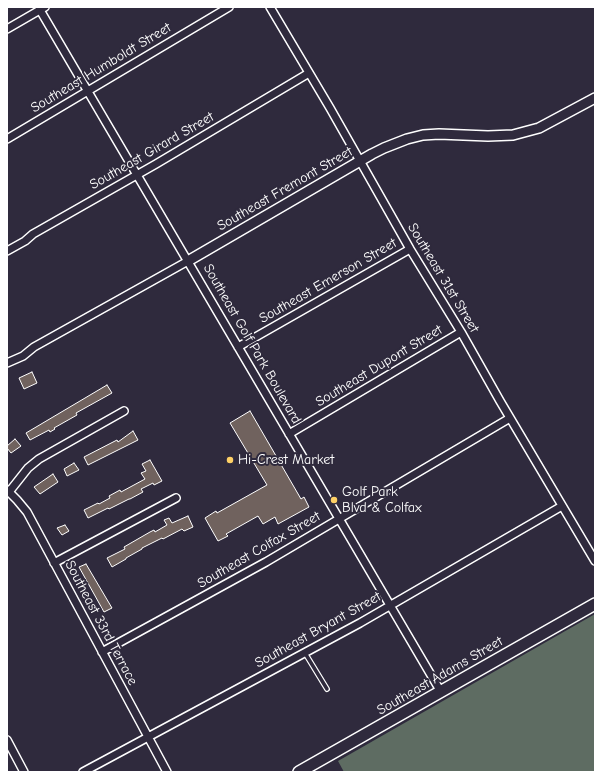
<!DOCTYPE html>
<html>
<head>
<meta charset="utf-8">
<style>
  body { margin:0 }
  #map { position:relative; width:602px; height:779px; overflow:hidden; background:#2f2a3d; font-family:"Comic Neue",sans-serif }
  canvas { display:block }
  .frame { position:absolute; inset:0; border:8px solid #fff; pointer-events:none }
</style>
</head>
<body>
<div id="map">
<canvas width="602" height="779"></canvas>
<div class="frame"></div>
</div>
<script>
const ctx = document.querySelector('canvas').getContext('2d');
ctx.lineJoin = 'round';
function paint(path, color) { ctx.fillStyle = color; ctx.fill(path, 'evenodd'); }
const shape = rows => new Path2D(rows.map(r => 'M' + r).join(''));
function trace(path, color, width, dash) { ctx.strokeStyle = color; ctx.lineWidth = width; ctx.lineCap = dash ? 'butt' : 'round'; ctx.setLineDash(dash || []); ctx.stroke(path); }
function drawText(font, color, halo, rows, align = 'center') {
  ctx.font = font + ' "Comic Neue",sans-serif'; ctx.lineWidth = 4; ctx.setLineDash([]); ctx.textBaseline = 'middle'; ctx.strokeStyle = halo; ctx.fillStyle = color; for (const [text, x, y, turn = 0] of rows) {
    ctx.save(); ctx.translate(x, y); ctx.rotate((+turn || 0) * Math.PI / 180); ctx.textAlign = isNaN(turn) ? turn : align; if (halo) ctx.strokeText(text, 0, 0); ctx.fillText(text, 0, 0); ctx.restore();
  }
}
const green = shape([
  [595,614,595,772,344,772,338,761]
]);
const building = shape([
  [32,372,37,383,24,389,19,378,32,372],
  [107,385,112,393,76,413,77,415,54,428,55,429,50,432,49,430,30,440,26,433,107,385],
  [250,411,301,499,304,497,309,507,278,524,275,517,263,524,258,516,226,534,228,536,218,541,205,518,216,511,217,513,267,485,230,423,250,411],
  [133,431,138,440,88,465,84,457,117,440,118,442,133,431],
  [15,439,21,446,11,453,7,448,7,446,15,439],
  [150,460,162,481,154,485,153,483,141,489,143,492,130,499,129,499,109,509,108,508,88,518,84,510,98,503,99,504,110,498,109,496,120,490,121,492,145,479,141,473,146,471,142,464,150,460],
  [74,463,79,470,67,476,64,469,74,463],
  [53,474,58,482,40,494,34,487,53,474],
  [188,516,193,527,184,531,182,529,163,539,162,538,142,548,142,549,126,558,126,559,112,567,107,558,125,549,124,547,150,532,154,530,155,532,167,525,164,520,169,518,172,523,188,516],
  [65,525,69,531,62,535,57,528,65,525],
  [86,564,112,608,104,612,79,567,86,564]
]);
const service = shape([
  [305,653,327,689]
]);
const minor = shape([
  [270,7,330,108,410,249,461,332,500,401,595,561],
  [40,10,441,692],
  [7,29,45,7],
  [7,139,229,7],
  [7,251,25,241,33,234,156,164,309,73],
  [238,347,410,249],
  [7,363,23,356,34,347,188,261],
  [289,434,461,332],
  [7,490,17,500,27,512,167,772],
  [9,492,28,468,39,459,124,411],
  [54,563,176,498],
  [102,652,266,562,510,418],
  [7,740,24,772],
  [83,772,360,623,562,506]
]);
const tertiary = shape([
  [188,261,372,154,384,148,407,139,423,135,439,134,488,136,513,135,539,128,595,98]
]);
const secondary = shape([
  [299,772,595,604]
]);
const markers = [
  [230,460,4,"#ffd166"],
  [334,500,4,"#ffd166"]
];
const streetNames = [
  ["Southeast Humboldt Street",101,68,-31],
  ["Southeast Girard Street",152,151,-30],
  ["Southeast Fremont Street",285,189,-30],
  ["Southeast 31st Street",443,278,59],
  ["Southeast Emerson Street",328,281,-30],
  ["Southeast Golf Park Boulevard",252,344,60],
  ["Southeast Dupont Street",379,366,-31],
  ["Southeast Colfax Street",259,550,-30],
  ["Southeast 33rd Terrace",101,623,62],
  ["Southeast Bryant Street",318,630,-29],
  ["Southeast Adams Street",440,676,-30]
];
const poiNames = [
  ["Hi-Crest Market",238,460],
  ["Golf Park",342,492],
  ["Blvd & Colfax",342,508]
];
paint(green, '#5e6c62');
paint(building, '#70625e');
trace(building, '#fff', 1);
trace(service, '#fff', 6);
trace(minor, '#fff', 10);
trace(tertiary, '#fff', 12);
trace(secondary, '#fff', 14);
trace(service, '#2f2a3d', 3.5);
trace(minor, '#2f2a3d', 7);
trace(tertiary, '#2f2a3d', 9);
trace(secondary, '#2f2a3d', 11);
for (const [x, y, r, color] of markers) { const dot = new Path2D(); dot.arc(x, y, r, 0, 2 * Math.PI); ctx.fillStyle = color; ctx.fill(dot); trace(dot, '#2f2a3d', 1.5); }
drawText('14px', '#fff', '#2f2a3d', streetNames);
drawText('14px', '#fff', '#2f2a3d', poiNames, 'left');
</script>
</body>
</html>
